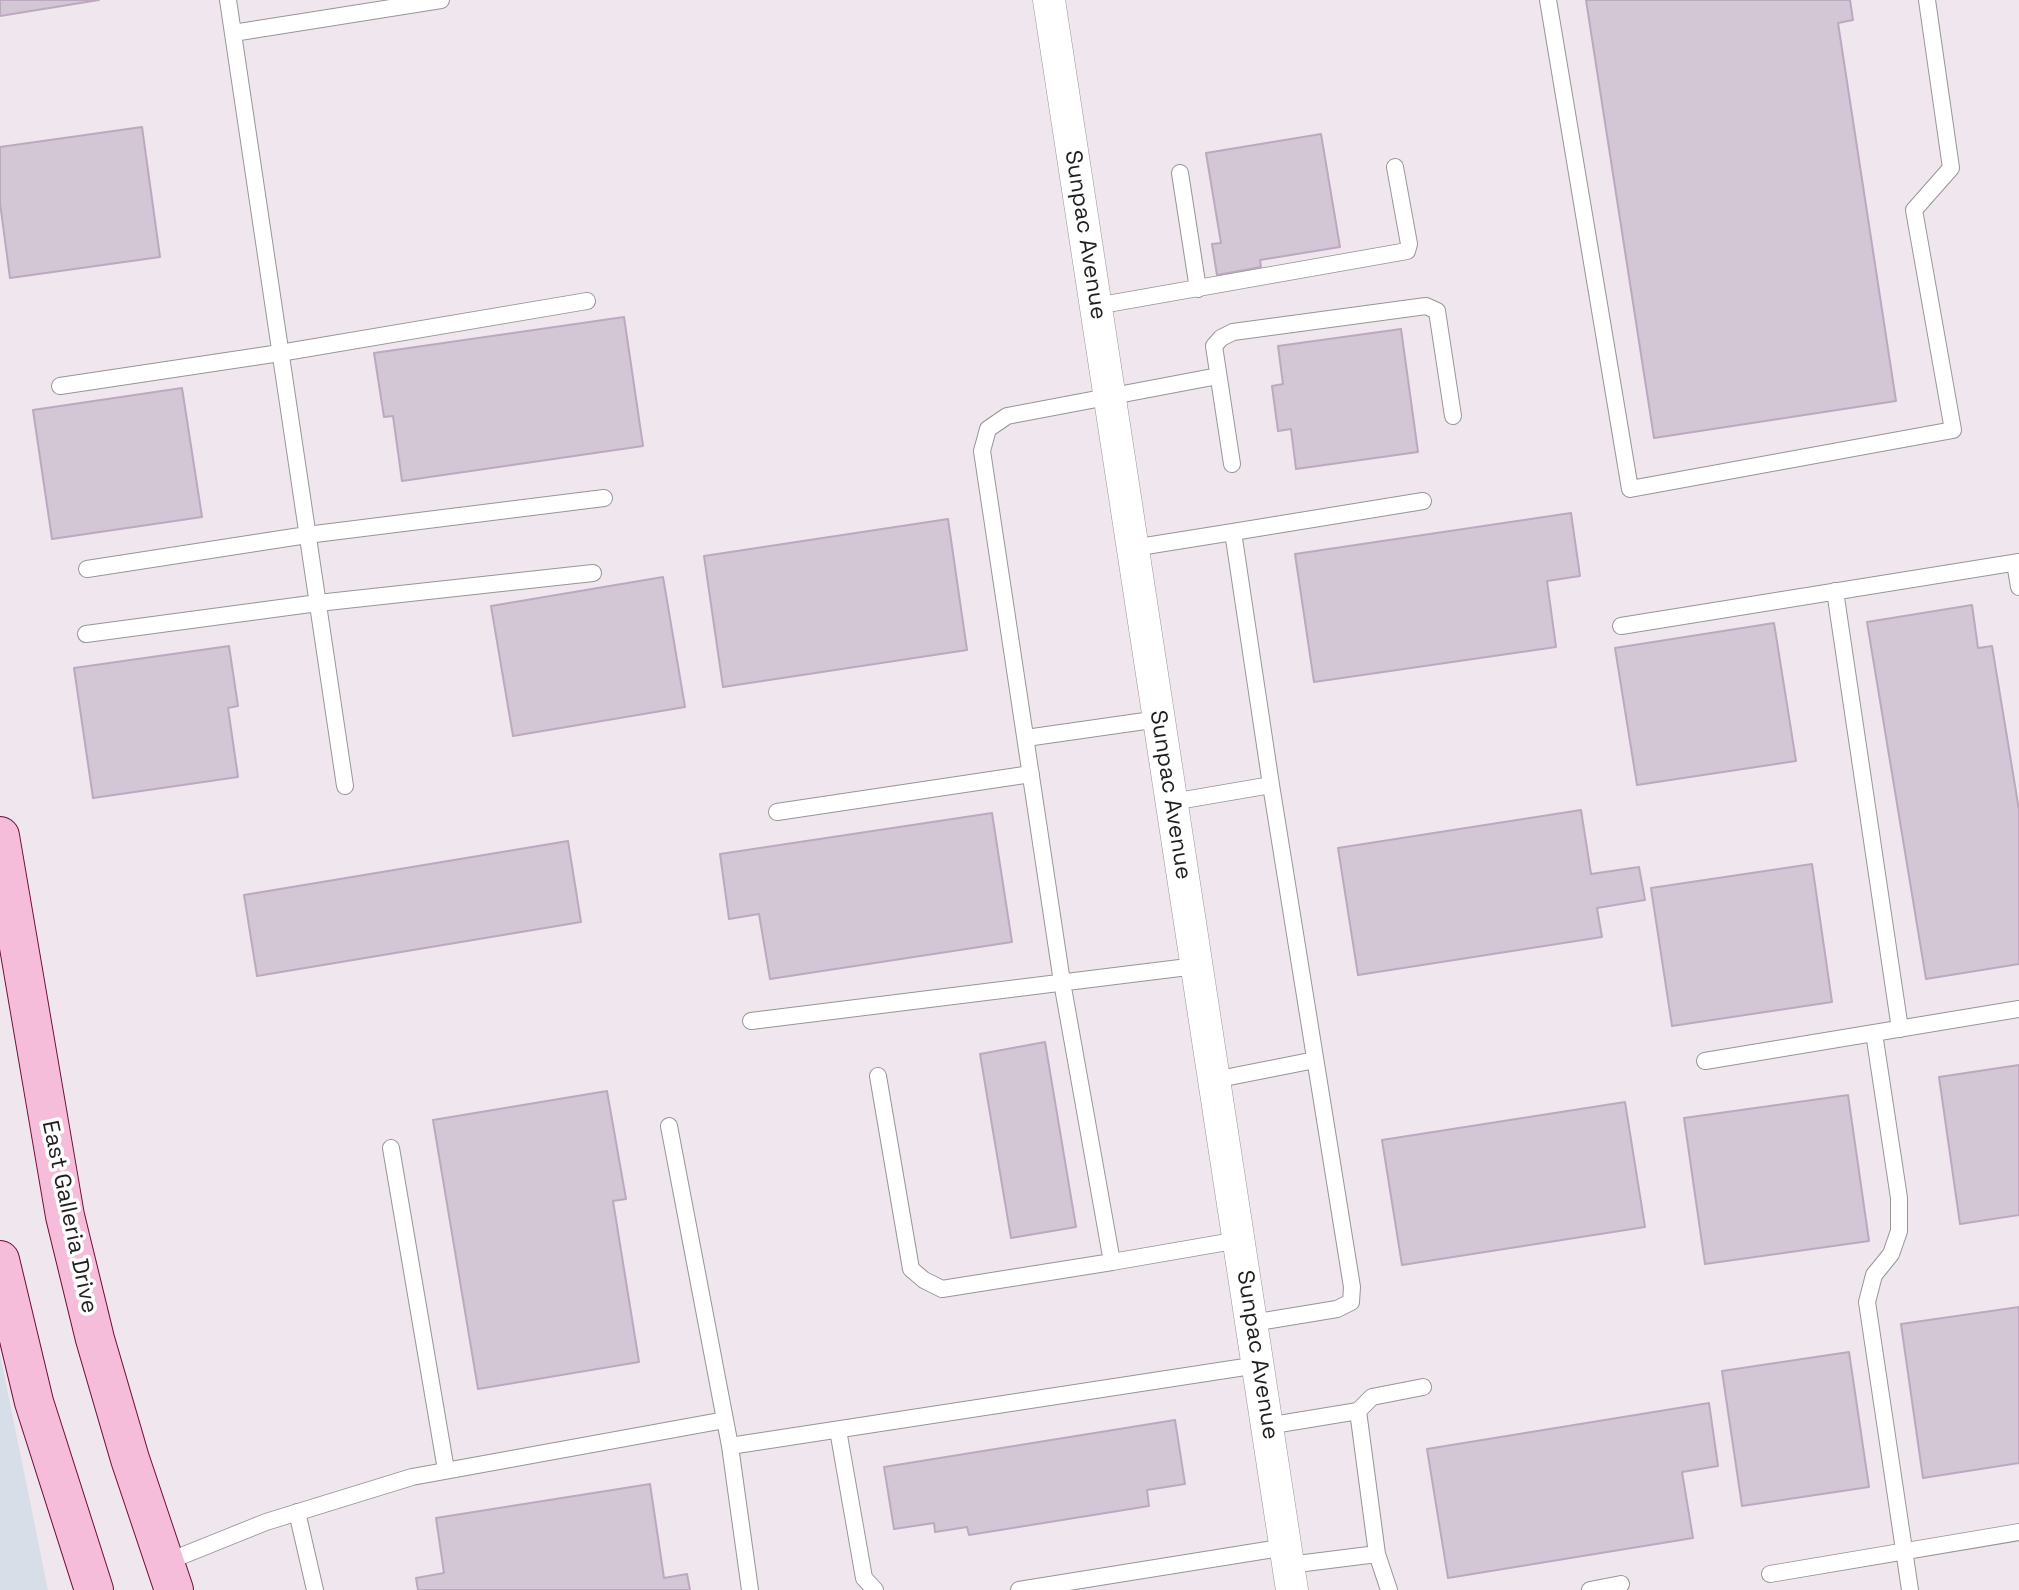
<!DOCTYPE html>
<html>
<head>
<meta charset="utf-8">
<style>
  body { margin:0 }
  canvas { display:block; background:#efe6ee }
</style>
</head>
<body>
<canvas width="2019" height="1590"></canvas>
<script>
const ctx = document.querySelector('canvas').getContext('2d');
ctx.lineJoin = 'round';
function paint(path, color) { ctx.fillStyle = color; ctx.fill(path, 'evenodd'); }
const shape = rows => new Path2D(rows.map(r => 'M' + r).join(''));
function trace(path, color, width, dash) { ctx.strokeStyle = color; ctx.lineWidth = width; ctx.lineCap = dash ? 'butt' : 'round'; ctx.setLineDash(dash || []); ctx.stroke(path); }
function drawText(font, color, halo, rows, align = 'center') {
  ctx.font = font + ' "Space Grotesk",sans-serif'; ctx.lineWidth = 7; ctx.setLineDash([]); ctx.textBaseline = 'middle'; ctx.strokeStyle = halo; ctx.fillStyle = color; for (const [text, x, y, turn = 0] of rows) {
    ctx.save(); ctx.translate(x, y); ctx.rotate((+turn || 0) * Math.PI / 180); ctx.textAlign = isNaN(turn) ? turn : align; if (halo) ctx.strokeText(text, 0, 0); ctx.fillText(text, 0, 0); ctx.restore();
  }
}
const industrial = shape([
  [0,1354,48,1590,0,1590]
]);
const building = shape([
  [0,0,99,0,0,16,0,0],
  [1586,0,1850,0,1853,20,1838,23,1896,401,1654,438,1586,0],
  [142,127,160,257,10,278,0,203,0,147,142,127],
  [1321,134,1340,247,1260,260,1261,267,1217,275,1212,244,1221,243,1206,153,1321,134],
  [624,317,643,446,402,481,393,416,384,417,374,353,624,317],
  [1401,329,1418,452,1296,469,1291,429,1278,431,1272,386,1283,384,1278,346,1401,329],
  [182,388,202,517,52,539,33,410,182,388],
  [1571,513,1580,576,1547,581,1556,647,1314,682,1295,554,1571,513],
  [948,519,967,650,723,687,704,556,948,519],
  [663,577,685,707,513,736,491,606,663,577],
  [1972,605,1978,648,1992,646,2019,810,2019,964,1926,979,1867,622,1972,605],
  [1774,623,1796,761,1637,785,1615,648,1774,623],
  [229,646,238,706,228,708,238,777,93,798,74,668,229,646],
  [1581,810,1591,874,1639,867,1645,900,1597,908,1602,937,1358,975,1338,848,1581,810],
  [992,813,1012,942,770,979,759,914,729,919,720,854,992,813],
  [568,841,581,922,257,976,244,895,568,841],
  [1812,864,1832,1002,1672,1026,1651,888,1812,864],
  [1045,1042,1076,1227,1011,1238,980,1054,1045,1042],
  [2019,1065,2019,1215,1960,1224,1939,1077,2019,1065],
  [607,1091,626,1199,613,1201,639,1362,478,1389,433,1120,607,1091],
  [1848,1095,1869,1241,1705,1264,1684,1118,1848,1095],
  [1625,1102,1645,1227,1402,1265,1382,1140,1625,1102],
  [2019,1307,2019,1463,1923,1478,1901,1324,2019,1307],
  [1849,1352,1869,1487,1742,1506,1722,1371,1849,1352],
  [1709,1403,1718,1466,1682,1472,1693,1538,1448,1578,1427,1449,1709,1403],
  [1175,1420,1185,1484,1147,1490,1149,1506,969,1535,967,1527,935,1532,934,1523,894,1529,884,1467,1175,1420],
  [650,1484,664,1578,687,1574,690,1590,418,1590,416,1578,444,1573,436,1518,650,1484]
]);
const service = shape([
  [228,0,345,786],
  [1548,0,1630,489,1953,430,1914,210,1951,168,1927,0],
  [233,33,441,0],
  [1180,173,1198,289],
  [1096,306,1407,251,1409,244,1395,167],
  [1218,376,1007,416,988,429,982,451,1062,982,1112,1262,1239,1240],
  [60,386,280,353,587,301],
  [1232,464,1214,346,1221,338,1233,332,1426,306,1437,311,1453,416],
  [1233,532,1423,501],
  [1133,548,1233,532,1271,785,1352,1287,1351,1302,1337,1309,1252,1323],
  [2015,563,2019,587],
  [87,569,307,535,604,498],
  [1835,591,1900,1029],
  [1621,626,2019,562],
  [86,634,318,603,593,573],
  [1026,738,1159,719],
  [1172,802,1271,785],
  [777,812,1031,774],
  [751,1021,1196,966],
  [1874,1033,1899,1198,1899,1231,1891,1254,1874,1275,1867,1302,1910,1590],
  [1705,1061,2019,1009],
  [878,1076,911,1269,924,1280,942,1289,1112,1262],
  [1214,1080,1315,1060],
  [669,1126,730,1446,750,1590],
  [391,1148,446,1470],
  [1267,1426,1358,1411],
  [838,1430,864,1578,875,1590],
  [730,1446,1258,1365],
  [297,1512,315,1590],
  [164,1563,266,1522,412,1477,725,1420],
  [1289,1565,1377,1554],
  [1770,1574,2019,1532],
  [1019,1590,1286,1547],
  [1389,1590,1377,1554,1358,1411,1372,1397,1423,1387],
  [1590,1590,1621,1584]
]);
const minor = shape([
  [1049,0,1292,1590]
]);
const secondary = shape([
  [0,836,65,1216,95,1339,130,1459,174,1590],
  [0,1260,34,1402,94,1590]
]);
const streetNames = [
  ["Sunpac Avenue",1085,235,81],
  ["Sunpac Avenue",1170,795,81],
  ["East Galleria Drive",69,1217,78],
  ["Sunpac Avenue",1257,1355,81]
];
paint(industrial, '#d8dee7');
paint(building, '#d3c6d5');
trace(building, '#bda9bf', 2);
trace(service, '#969696', 18);
trace(minor, '#969696', 33);
trace(secondary, '#6f0c38', 40);
trace(service, '#fff', 16);
trace(minor, '#fff', 32);
trace(secondary, '#f5bdd9', 38);
drawText('23px', '#1f1f1f', '#fff', streetNames);
</script>
</body>
</html>
